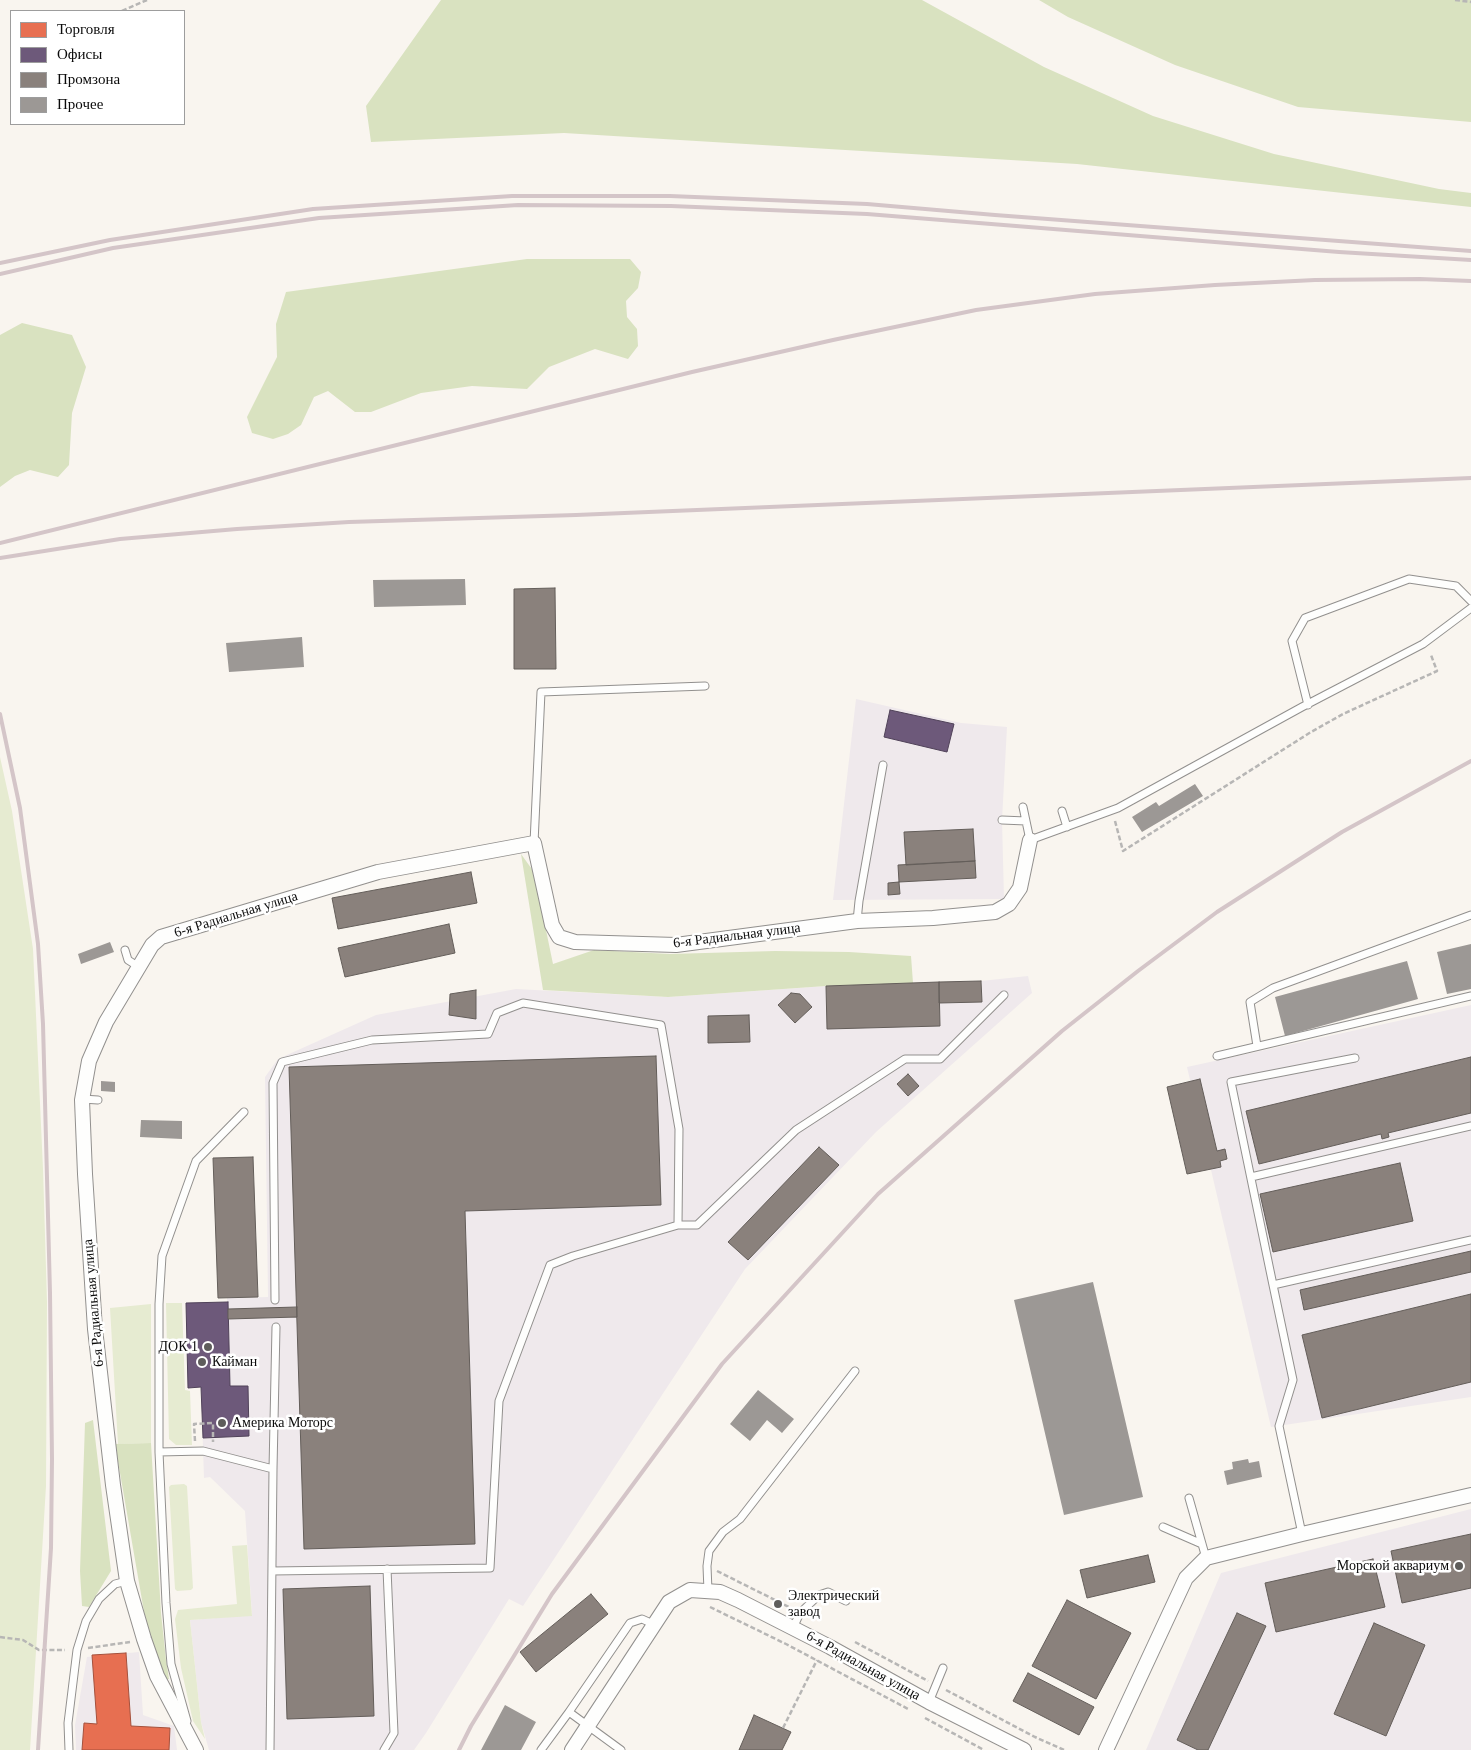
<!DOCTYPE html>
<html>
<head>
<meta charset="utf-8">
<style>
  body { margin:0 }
  #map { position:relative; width:1471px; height:1750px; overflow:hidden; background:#f9f5ef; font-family:Georgia,serif }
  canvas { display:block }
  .legend { position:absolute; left:10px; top:10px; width:175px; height:115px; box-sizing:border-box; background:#fff; border:1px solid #9d9d9d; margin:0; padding:6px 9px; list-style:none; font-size:15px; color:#0b0b0b }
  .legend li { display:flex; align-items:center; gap:10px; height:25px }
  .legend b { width:25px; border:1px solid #9d9d9d }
</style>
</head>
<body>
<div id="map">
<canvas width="1471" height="1750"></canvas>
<ul class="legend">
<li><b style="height:14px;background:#e76f51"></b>Торговля</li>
<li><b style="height:14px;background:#6d597a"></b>Офисы</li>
<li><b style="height:14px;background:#8a817c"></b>Промзона</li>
<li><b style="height:14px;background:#9c9895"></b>Прочее</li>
</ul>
</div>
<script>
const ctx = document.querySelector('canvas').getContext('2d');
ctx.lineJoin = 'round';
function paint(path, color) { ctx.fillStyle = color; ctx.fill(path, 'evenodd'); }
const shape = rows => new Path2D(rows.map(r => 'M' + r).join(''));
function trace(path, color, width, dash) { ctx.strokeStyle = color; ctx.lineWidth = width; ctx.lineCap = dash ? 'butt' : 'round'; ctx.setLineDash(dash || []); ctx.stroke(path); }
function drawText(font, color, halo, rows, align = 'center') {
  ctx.font = font + ' Georgia,serif'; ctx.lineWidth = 5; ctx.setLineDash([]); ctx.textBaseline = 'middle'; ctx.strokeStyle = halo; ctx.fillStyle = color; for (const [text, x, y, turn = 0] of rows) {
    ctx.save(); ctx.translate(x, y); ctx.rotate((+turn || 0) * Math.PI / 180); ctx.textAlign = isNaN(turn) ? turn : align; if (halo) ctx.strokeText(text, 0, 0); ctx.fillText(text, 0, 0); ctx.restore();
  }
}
const industrial = shape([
  [856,699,961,723,1007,727,1002,820,1004,899,833,900],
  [1028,976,1032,993,876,1132,745,1269,523,1606,509,1599,426,1733,414,1750,209,1750,201,1722,190,1620,252,1615,245,1511,210,1477,204,1478,201,1387,188,1388,186,1303,227,1302,227,1298,268,1297,265,1077,278,1059,376,1015,516,989,668,997,826,986,981,981],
  [1471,1005,1471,1397,1271,1427,1187,1067],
  [1471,1509,1471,1750,1146,1750,1221,1573],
  [139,1652,143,1715,174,1726,177,1750,76,1750,75,1725,87,1657]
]);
const green = shape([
  [0,757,12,811,33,949,43,1169,47,1302,46,1486,30,1750,0,1750],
  [166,1303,182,1303,185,1390,190,1391,192,1445,176,1445,169,1439],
  [151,1304,151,1443,118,1444,110,1308],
  [184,1484,187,1486,193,1588,191,1590,177,1591,175,1589,169,1487,171,1485],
  [247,1545,252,1616,190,1620,201,1722,205,1739,193,1721,181,1668,175,1619,178,1610,237,1604,232,1546]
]);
const forest = shape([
  [441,0,922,0,1044,67,1153,116,1274,154,1439,189,1471,193,1471,207,1077,164,564,133,371,142,366,106],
  [1039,0,1471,0,1471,122,1298,107,1175,65,1068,17],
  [527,259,630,259,641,272,638,288,626,301,627,317,637,329,638,346,628,359,595,349,549,367,527,389,472,386,421,393,371,412,355,412,328,391,314,397,301,425,288,434,273,439,252,433,247,417,277,357,276,324,286,292],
  [22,323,72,335,86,367,72,413,69,465,58,477,30,470,15,476,0,487,0,335],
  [521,854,534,872,553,964,594,950,670,954,775,951,849,952,911,956,913,983,826,986,668,997,543,990],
  [93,1420,111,1571,89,1607,82,1606,80,1571,85,1423],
  [151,1443,161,1613,166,1660,169,1679,165,1680,147,1629,115,1444]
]);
const shops = shape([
  [126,1653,131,1726,170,1728,169,1750,82,1750,84,1723,97,1724,92,1655,126,1653]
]);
const offices = shape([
  [890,710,954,724,947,752,884,737,890,710],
  [228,1302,230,1386,248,1386,249,1436,203,1438,201,1387,188,1388,186,1303,228,1302]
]);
const industry = shape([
  [555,588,556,669,514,669,514,589,555,588],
  [973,829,975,861,906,865,904,832,973,829],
  [975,861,976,878,899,882,898,865,975,861],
  [471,872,477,903,338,929,332,898,471,872],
  [899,882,900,894,888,895,888,883,899,882],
  [449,924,455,953,345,977,338,948,449,924],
  [981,981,982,1002,939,1003,939,982,981,981],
  [939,982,940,1026,827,1029,826,986,939,982],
  [476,990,476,1019,449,1015,450,994,476,990],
  [791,993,800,994,812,1007,795,1023,778,1005,791,993],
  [749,1015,750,1042,708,1043,708,1016,749,1015],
  [656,1056,661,1205,465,1211,475,1544,304,1549,289,1067,656,1056],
  [1471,1057,1471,1113,1388,1133,1389,1137,1382,1139,1381,1134,1259,1164,1246,1111,1471,1057],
  [908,1074,919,1086,908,1096,897,1084,908,1074],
  [1200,1079,1217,1151,1225,1149,1227,1159,1220,1161,1221,1167,1187,1174,1167,1087,1200,1079],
  [819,1147,839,1165,748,1260,728,1242,819,1147],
  [253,1157,258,1297,218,1298,213,1158,253,1157],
  [1400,1163,1413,1221,1273,1252,1260,1194,1400,1163],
  [1471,1251,1471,1272,1304,1310,1300,1290,1471,1251],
  [1471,1294,1471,1382,1322,1418,1302,1335,1471,1294],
  [297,1307,297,1317,228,1319,228,1309,297,1307],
  [1471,1534,1471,1588,1402,1603,1391,1551,1471,1534],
  [1148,1555,1155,1582,1087,1598,1080,1570,1148,1555],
  [1373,1559,1385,1607,1276,1632,1265,1583,1373,1559],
  [370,1586,374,1716,287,1719,283,1589,370,1586],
  [591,1594,608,1614,536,1672,520,1652,591,1594],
  [1067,1600,1131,1633,1096,1699,1032,1666,1067,1600],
  [1237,1613,1266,1626,1208,1750,1198,1750,1177,1740,1237,1613],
  [1374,1623,1425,1645,1386,1736,1334,1714,1374,1623],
  [1028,1673,1094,1707,1079,1735,1013,1701,1028,1673],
  [754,1715,791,1732,782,1750,739,1750,754,1715]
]);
const building = shape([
  [465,579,466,605,374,607,373,580],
  [302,637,304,667,229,672,226,643],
  [1195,784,1203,796,1142,832,1132,817,1156,802,1159,806],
  [110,942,114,952,81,964,78,954],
  [1471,944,1471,989,1447,994,1437,952],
  [1407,961,1418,999,1285,1036,1275,997],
  [101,1081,115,1082,115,1092,101,1091],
  [141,1120,182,1121,182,1139,140,1137],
  [1093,1282,1143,1497,1064,1515,1014,1300],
  [758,1390,794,1419,782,1433,767,1420,750,1441,730,1424],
  [1248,1459,1249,1463,1259,1461,1262,1477,1227,1485,1224,1471,1233,1469,1232,1462],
  [505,1705,536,1722,521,1750,481,1750]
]);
const path = shape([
  [1455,0,1471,2],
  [122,11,147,0],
  [1115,821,1123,851,1311,732,1343,714,1437,671,1431,655],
  [195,1441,194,1424,213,1423,213,1442],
  [717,1571,791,1608],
  [710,1607,786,1644,910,1710],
  [0,1637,23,1640,39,1650,65,1650],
  [855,1642,928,1681],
  [88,1648,130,1642],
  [946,1690,1035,1737,1064,1750],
  [925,1718,984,1750],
  [783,1728,817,1660]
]);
const service = shape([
  [1308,705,1292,641,1305,618,1409,579,1456,586,1471,601],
  [1023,807,1030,840,1118,808,1302,707,1423,644,1471,608],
  [1062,811,1067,827],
  [1002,820,1026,821],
  [534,843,541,692,705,686],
  [857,921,859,901,883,765],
  [125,950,128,960,139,967],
  [1257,1046,1250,1002,1273,988,1471,915],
  [1217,1056,1471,996],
  [82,1099,98,1100],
  [1251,1177,1471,1126],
  [678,1225,697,1225,796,1130,905,1059,940,1059,1004,995],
  [1273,1285,1231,1082,1355,1058],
  [159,1452,203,1451,273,1469,270,1750],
  [273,1469,276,1327],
  [1189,1498,1206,1558],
  [1163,1527,1202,1544],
  [1302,1534,1279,1426,1293,1380,1273,1285,1471,1240],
  [272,1571,490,1568,499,1401,550,1265,573,1256,678,1225,679,1129,661,1025,523,1003,497,1013,488,1034,372,1040,282,1062,273,1083,275,1300],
  [708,1591,707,1566,709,1551,723,1532,740,1519,855,1371],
  [793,1628,800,1613,819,1595,828,1592,846,1601],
  [929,1702,943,1668],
  [569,1712,630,1623,642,1619,653,1624],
  [187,1721,171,1664,166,1603,159,1452,159,1304,162,1256,196,1161,244,1112],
  [69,1750,68,1723,77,1650,86,1621,99,1599,115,1584,127,1581],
  [384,1750,394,1733,387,1569],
  [541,1750,569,1712,621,1750]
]);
const minor = shape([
  [196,1750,157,1676,144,1639,127,1581,113,1485,95,1329,85,1174,82,1100,89,1061,106,1022,152,945,161,937,378,872,534,843,552,925,559,937,575,942,676,945,857,921,933,918,995,912,1009,904,1020,888,1030,840],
  [572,1750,669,1602,690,1590,720,1592,738,1600,830,1647,929,1702,1024,1750],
  [1106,1750,1186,1578,1206,1558,1302,1534,1471,1495]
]);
const rail = shape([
  [0,263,110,240,313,209,512,196,670,196,867,204,995,215,1471,251],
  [0,274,113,248,319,218,518,205,671,206,867,214,1339,252,1471,260],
  [0,543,692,372,833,340,976,310,1095,294,1215,285,1315,280,1420,279,1471,281],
  [0,558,120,539,237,529,349,522,576,515,1471,478],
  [0,714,20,808,38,944,43,1024,50,1293,52,1459,51,1548,38,1750],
  [459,1750,471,1726,552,1594,722,1364,878,1194,1062,1031,1138,971,1217,912,1342,832,1471,761]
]);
const markers = [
  [208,1347,5,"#5e5d5b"],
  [202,1362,5,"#5e5d5b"],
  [222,1423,5,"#5e5d5b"],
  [1459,1566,5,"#5e5d5b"],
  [778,1604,5,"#5e5d5b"]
];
const streetNames = [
  ["6-я Радиальная улица",236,915,-17],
  ["6-я Радиальная улица",737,936,-7],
  ["6-я Радиальная улица",94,1303,-95],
  ["6-я Радиальная улица",863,1666,29]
];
const poiNames = [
  ["ДОК 1",198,1347,"right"],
  ["Кайман",212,1362],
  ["Америка Моторс",232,1423],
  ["Морской аквариум",1449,1566,"right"],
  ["Электрический",788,1596],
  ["завод",788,1612]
];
paint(industrial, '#efe9ec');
paint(green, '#e6ebd1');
paint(forest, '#d9e2c0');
paint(shops, '#e76f51');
trace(shops, '#a5513c', 1);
paint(offices, '#6d597a');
trace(offices, '#504259', 1);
paint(industry, '#8a817c');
trace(industry, '#645e5a', 1);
paint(building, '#9c9895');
trace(service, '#92908e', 9);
trace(minor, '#92908e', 16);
trace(path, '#b7b6b5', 2.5, [5, 2.5]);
trace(service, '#fefefd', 7);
trace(minor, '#fefefd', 14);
trace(rail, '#d4c5c8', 4);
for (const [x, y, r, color] of markers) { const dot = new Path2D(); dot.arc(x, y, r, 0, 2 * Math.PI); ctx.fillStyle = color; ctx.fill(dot); trace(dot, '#fff', 2); }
drawText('14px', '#0b0b0b', '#fff', streetNames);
drawText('14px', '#0b0b0b', '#fff', poiNames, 'left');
</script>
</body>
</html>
